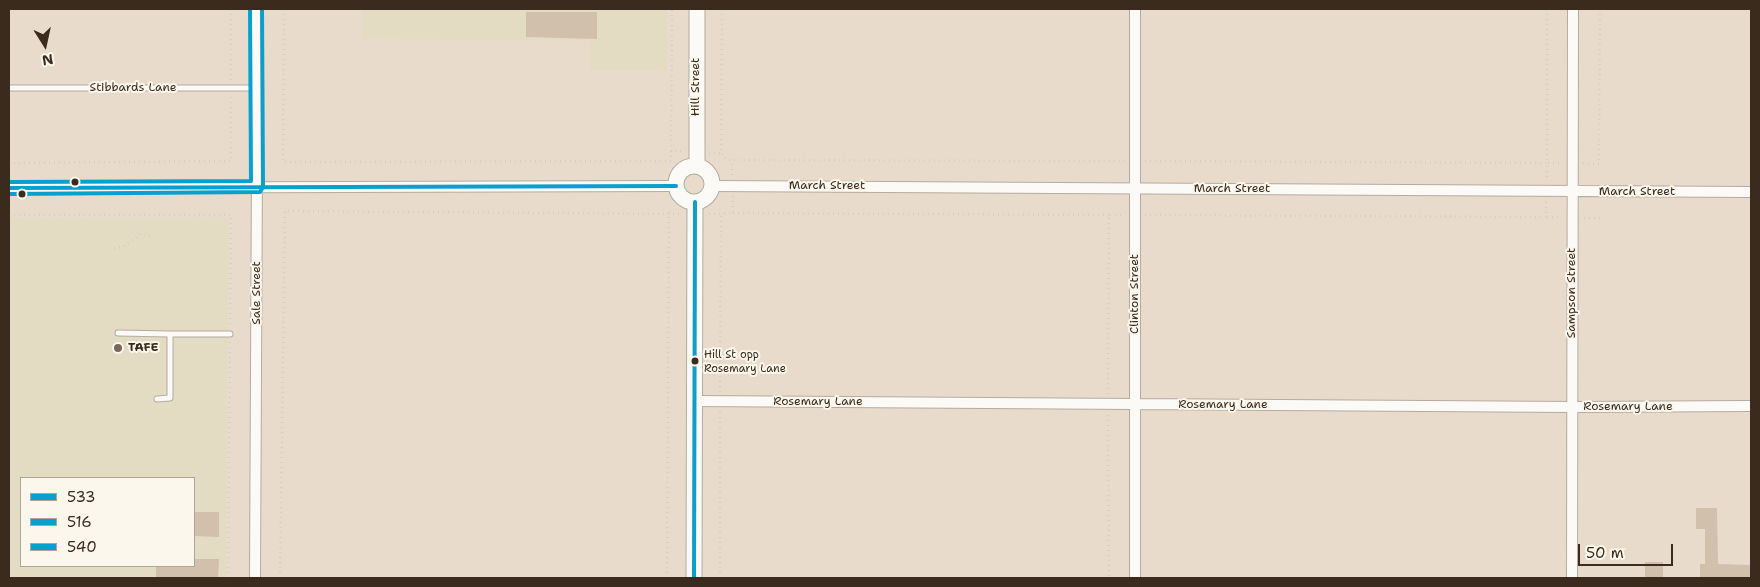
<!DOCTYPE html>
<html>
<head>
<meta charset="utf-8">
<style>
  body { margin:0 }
  #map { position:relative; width:1760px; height:587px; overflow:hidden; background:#e9dbcc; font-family:"Shantell Sans",sans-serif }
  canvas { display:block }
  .frame { position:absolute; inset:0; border:10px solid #3b2a1e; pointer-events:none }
  .legend { position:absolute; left:20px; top:477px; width:175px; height:90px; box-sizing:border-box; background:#fbf7ec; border:1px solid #aea59a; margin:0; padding:6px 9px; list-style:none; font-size:15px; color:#3b2a1e }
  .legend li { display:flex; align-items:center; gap:10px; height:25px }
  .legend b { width:25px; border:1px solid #aea59a }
  .north { position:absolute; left:20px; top:20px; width:50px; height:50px; -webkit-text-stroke:4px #fbf7ec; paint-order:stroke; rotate:170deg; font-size:14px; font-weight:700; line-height:20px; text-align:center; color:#3b2a1e }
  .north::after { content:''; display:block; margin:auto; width:18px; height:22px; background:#3b2a1e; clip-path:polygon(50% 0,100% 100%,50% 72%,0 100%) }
  .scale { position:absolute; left:1578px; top:544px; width:95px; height:22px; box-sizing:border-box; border:2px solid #3b2a1e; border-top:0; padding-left:6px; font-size:15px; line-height:18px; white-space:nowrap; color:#3b2a1e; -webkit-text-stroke:4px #fbf7ec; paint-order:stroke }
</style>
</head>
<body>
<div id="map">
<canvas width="1760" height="587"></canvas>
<div class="frame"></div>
<ul class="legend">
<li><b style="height:6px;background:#09a0d0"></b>533</li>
<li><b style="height:6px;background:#09a0d0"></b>516</li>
<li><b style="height:6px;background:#09a0d0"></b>540</li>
</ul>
<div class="north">N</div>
<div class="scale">50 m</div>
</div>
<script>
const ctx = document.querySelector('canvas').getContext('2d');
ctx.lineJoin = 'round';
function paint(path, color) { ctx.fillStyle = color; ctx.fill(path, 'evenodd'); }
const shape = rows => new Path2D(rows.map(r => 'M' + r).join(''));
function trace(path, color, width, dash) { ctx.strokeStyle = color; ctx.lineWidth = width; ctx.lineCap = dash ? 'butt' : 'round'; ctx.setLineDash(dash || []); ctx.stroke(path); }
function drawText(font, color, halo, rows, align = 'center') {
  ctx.font = font + ' "Shantell Sans",sans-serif'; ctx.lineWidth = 4; ctx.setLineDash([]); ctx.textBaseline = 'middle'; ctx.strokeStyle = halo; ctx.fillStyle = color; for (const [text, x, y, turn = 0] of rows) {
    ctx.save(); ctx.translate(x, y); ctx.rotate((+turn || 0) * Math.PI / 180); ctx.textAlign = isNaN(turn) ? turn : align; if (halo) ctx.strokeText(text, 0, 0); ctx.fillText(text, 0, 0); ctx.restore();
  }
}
const built = shape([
  [362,9,667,9,667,71,590,70,591,41,362,39],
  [229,217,226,578,9,578,9,218],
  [21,478,194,478,194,566,21,566]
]);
const building = shape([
  [526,12,597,12,597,39,526,37],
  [1696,508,1717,508,1718,564,1751,565,1751,578,1700,578,1700,564,1705,564,1705,529,1696,529],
  [194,512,219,512,219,537,194,536],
  [194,559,219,559,218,578,156,578,156,566,194,566],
  [1645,562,1663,562,1663,578,1645,578]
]);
const path = shape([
  [231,9,231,80],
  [284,9,283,162,671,161,671,151,684,151],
  [722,9,721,153,727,160,1125,161],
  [1547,9,1547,163,1563,163],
  [671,151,672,9],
  [709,153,721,153],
  [1145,161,1547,163,1547,181],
  [9,163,231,161,231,95],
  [1583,163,1599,164,1600,9],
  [732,175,732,161],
  [733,213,1109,215],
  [709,214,733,213,733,196],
  [9,215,231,215,230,327],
  [1145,215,1546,217,1546,202],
  [1547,217,1561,217],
  [1584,218,1600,218],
  [114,248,123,247,142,233,148,236,154,236],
  [720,392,721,213],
  [1108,394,1109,215,1124,215],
  [720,412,720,578],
  [1108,415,1109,578],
  [228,578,230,342],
  [280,578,285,211,683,214],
  [667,578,669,211]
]);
const service = shape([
  [9,88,256,88],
  [118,333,170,334],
  [157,399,170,398,170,334,230,334]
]);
const minor = shape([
  [712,186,1751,192],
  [9,188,676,186],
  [695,401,1572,407,1751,406],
  [255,578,257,161,256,9],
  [1135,578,1135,9],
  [1572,578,1573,9]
]);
const secondary = shape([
  [697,9,697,166],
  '676 184a18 18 0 1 1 36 0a18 18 0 1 1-36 0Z',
  [694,578,695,202]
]);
const bus1 = shape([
  [9,188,676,186],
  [694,578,695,202]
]);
const bus2 = shape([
  [9,194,260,192,263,187,262,9]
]);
const bus3 = shape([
  [9,182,251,181,250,9]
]);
const markers = [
  [75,182,4.5,"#3b2a1e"],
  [22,194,4.5,"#3b2a1e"],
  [118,348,5,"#78685b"],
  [695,361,4.5,"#3b2a1e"]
];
const busNames = [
  ["Hill St opp",704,355],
  ["Rosemary Lane",704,369]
];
const streetNames = [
  ["Hill Street",696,87,-90],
  ["Stibbards Lane",133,88],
  ["March Street",827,186],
  ["March Street",1232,189],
  ["March Street",1637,192],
  ["Sale Street",257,293,-90],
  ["Sampson Street",1572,293,-90],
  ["Clinton Street",1135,294,-90],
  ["Rosemary Lane",818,402],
  ["Rosemary Lane",1223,405],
  ["Rosemary Lane",1628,407]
];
const poiNames = [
  ["TAFE",128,348]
];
paint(built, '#e3dcc3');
paint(building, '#d0c0ac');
trace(service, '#b5aba0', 7);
trace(minor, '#b5aba0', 12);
trace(secondary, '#b5aba0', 17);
trace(path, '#d4cfcb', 2.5, [1, 4]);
trace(service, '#fcfaf7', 5);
trace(minor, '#fcfaf7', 10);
trace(secondary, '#fcfaf7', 15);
trace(bus1, '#09a0d0', 4);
trace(bus2, '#09a0d0', 4);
trace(bus3, '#09a0d0', 4);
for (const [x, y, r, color] of markers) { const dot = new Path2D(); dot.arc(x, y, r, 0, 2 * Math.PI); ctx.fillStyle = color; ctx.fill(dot); trace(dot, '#fbf7ec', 2); }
drawText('11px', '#3b2a1e', '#fbf7ec', busNames, 'left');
drawText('12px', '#3b2a1e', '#fbf7ec', streetNames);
drawText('bold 12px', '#3b2a1e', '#fbf7ec', poiNames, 'left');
</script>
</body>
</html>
